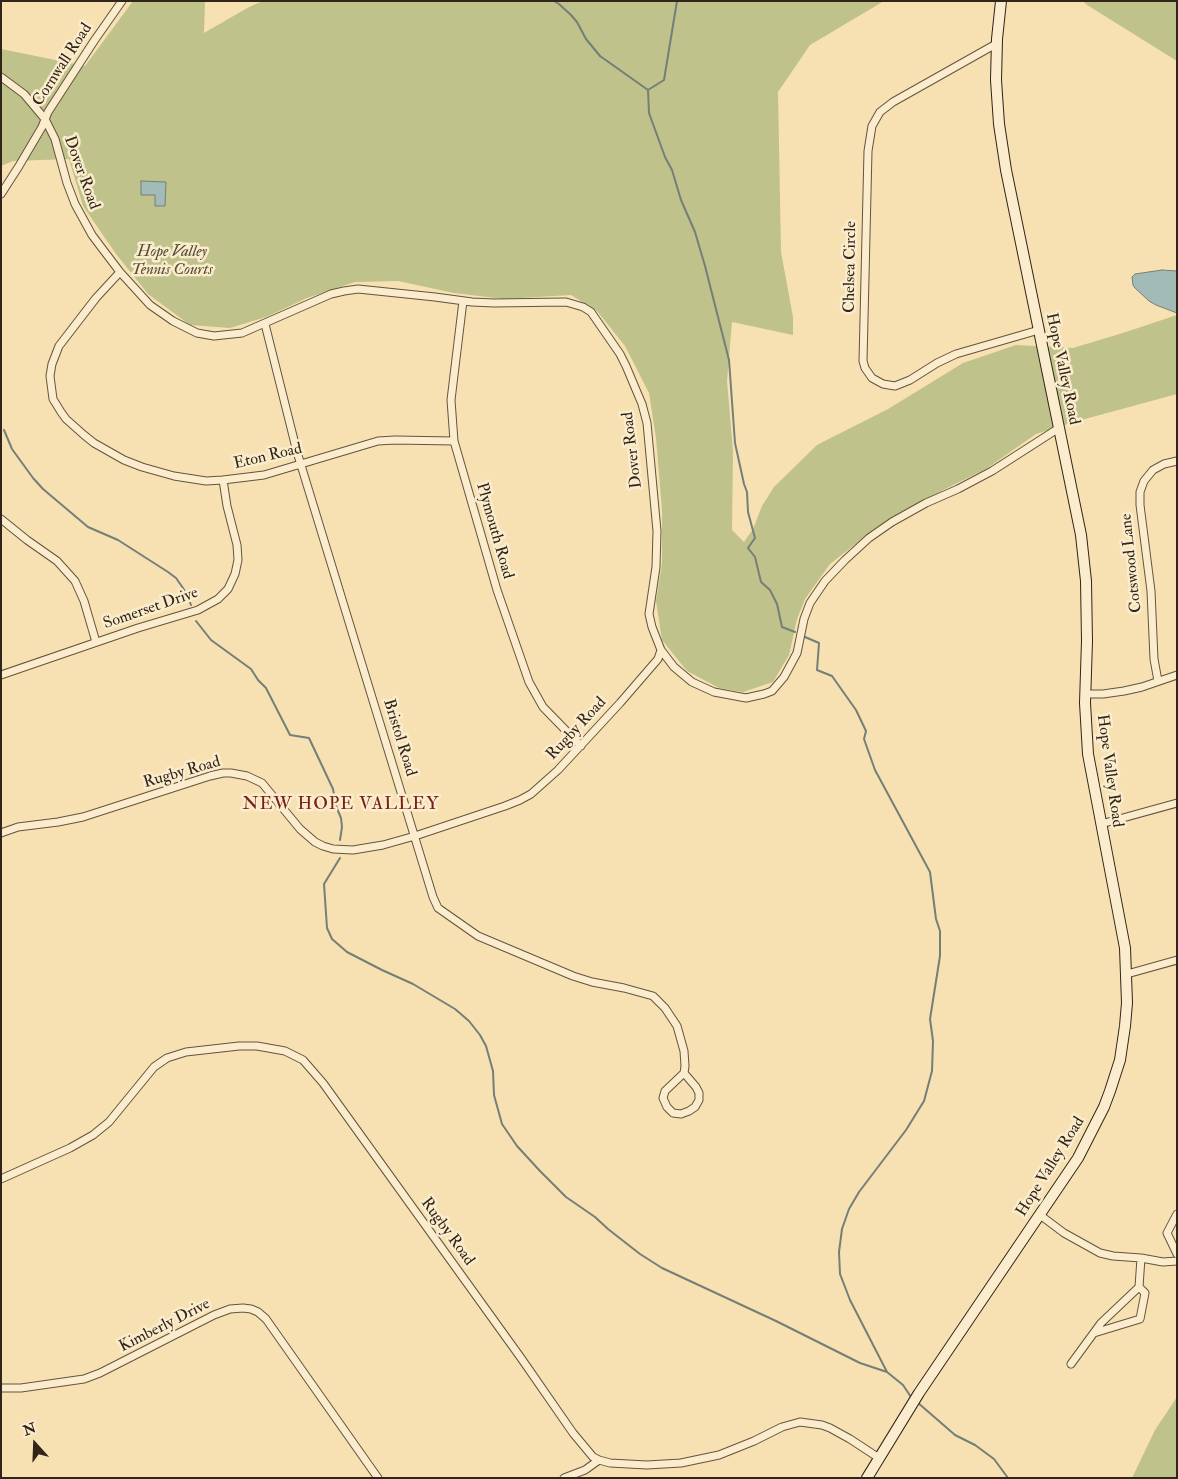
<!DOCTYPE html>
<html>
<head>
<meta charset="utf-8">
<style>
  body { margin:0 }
  #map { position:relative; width:1178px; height:1479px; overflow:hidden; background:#f7e1b2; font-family:"IM FELL Double Pica",serif }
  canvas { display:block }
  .frame { position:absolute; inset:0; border:2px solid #302518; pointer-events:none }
  .north { position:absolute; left:10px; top:1419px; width:50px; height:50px; -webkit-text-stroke:4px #faeccd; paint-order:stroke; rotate:340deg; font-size:14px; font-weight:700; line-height:20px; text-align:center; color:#302518 }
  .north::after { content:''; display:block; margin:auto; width:18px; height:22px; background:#302518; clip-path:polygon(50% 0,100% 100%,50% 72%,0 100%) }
</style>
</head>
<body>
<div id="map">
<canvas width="1178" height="1479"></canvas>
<div class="frame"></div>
<div class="north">N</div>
</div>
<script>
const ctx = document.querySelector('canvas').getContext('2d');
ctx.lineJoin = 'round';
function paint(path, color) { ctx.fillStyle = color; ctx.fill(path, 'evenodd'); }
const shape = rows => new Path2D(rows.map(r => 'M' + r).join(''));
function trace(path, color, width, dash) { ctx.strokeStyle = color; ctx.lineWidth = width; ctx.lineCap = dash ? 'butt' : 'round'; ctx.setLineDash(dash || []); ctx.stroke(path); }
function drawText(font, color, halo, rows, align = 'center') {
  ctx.font = font + ' "IM FELL Double Pica",serif'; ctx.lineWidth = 5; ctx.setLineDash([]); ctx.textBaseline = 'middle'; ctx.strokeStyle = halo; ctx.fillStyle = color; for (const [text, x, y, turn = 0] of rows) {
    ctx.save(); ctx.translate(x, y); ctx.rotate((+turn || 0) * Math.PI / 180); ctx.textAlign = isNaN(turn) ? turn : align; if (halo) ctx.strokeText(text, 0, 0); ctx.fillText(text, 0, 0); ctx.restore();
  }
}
const green = shape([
  [133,1,205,1,204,33,249,7,263,1,884,1,810,45,778,92,781,252,793,317,793,335,732,322,727,381,733,451,732,530,744,542,753,529,762,506,774,487,817,445,888,409,963,363,1016,345,1073,348,1126,332,1177,315,1177,394,1074,422,1036,434,986,469,945,489,877,527,830,564,805,599,797,619,789,655,773,682,743,692,719,688,687,671,662,640,656,601,662,563,662,510,656,438,649,393,625,346,597,311,571,295,504,299,454,293,398,281,355,282,307,298,266,317,230,328,190,325,148,294,116,254,83,206,69,159,13,161,1,166,1,49,85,66],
  [1083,1,1177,1,1177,61,1087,5],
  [1177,1397,1177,1478,1132,1478,1155,1430]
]);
const water = shape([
  [141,181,166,182,165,206,155,206,155,195,141,195,141,181],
  [1162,270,1177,271,1177,313,1156,305,1149,301,1135,288,1133,285,1132,277,1135,274,1162,270]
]);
const stream = shape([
  [554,1,559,4,571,15,577,22,586,39,600,56,648,90],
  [648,90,649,113,665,157,672,170,681,200,695,232,705,266,729,360,735,443,744,484,747,492,748,512,755,538,748,548,755,557,761,582,770,590,777,604,782,627,795,632],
  [648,90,664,80,677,1],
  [4,430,12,449,33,478,43,489,88,527,118,540,168,572,176,578,183,588,187,595,191,605],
  [196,621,211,640,251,669,258,680,266,688,290,735,309,738,333,789,336,806,341,818,342,827,340,840],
  [805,637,819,643,817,670,832,676,856,710,866,731,864,739,875,770,930,872,936,919,940,931,940,956,930,1019,933,1041,932,1071,924,1101,906,1130,859,1192,849,1209,842,1229,839,1252,840,1274,850,1300,887,1372],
  [340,858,324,884,327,928,332,939,347,952,382,970,413,984,455,1009,469,1021,480,1035,486,1046,493,1071,494,1095,502,1124,517,1146,540,1171,566,1197,595,1217,608,1229,640,1254,662,1268,776,1321,860,1363,887,1372,903,1385,911,1397],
  [917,1402,955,1435,975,1445,994,1459,1008,1478]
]);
const street = shape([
  [996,44,893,102,880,112,872,126,868,151,863,361,865,368,872,378,883,384,895,386,910,380,937,363,956,354,1039,330],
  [1,77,24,94,45,119,55,139,67,183,75,204,92,235,101,247,120,272,150,305,173,321,197,333,214,336,242,333,331,294,344,291,358,289,435,297,472,302,494,303,566,302,583,307,591,312,620,354,626,366,642,404,647,423,657,531,656,567,649,614,652,627,661,650,674,667,692,682,714,692,746,698,764,694,772,691,784,677,797,653,804,619,810,603,825,581,845,560,869,538,892,522,926,503,958,489,992,471,1059,428],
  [1,194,19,166,42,127,48,112,94,41,122,1],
  [120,272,96,298,59,346,52,364,50,376,53,399,61,412,66,419,84,435,94,443,124,460,142,467,174,476,206,481,223,480,264,475,378,441,395,440,454,441],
  [463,301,451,400,454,441,497,590,529,682,543,707,581,746],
  [265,324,297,452,433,897,438,908,478,936,573,976,592,982,624,988,653,996,665,1008,677,1026,684,1051,685,1066,684,1073,665,1091,663,1098,667,1107,673,1113,681,1114,689,1111,695,1107,699,1100,699,1093,696,1087,684,1073],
  [1,519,27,540,57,561,75,581,84,601,96,642],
  [1,675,138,628,198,610,218,599,228,589,235,574,238,560,237,545,227,506,223,480],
  [1158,681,1154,659,1151,591,1140,505,1140,492,1144,481,1153,470,1164,464,1177,461],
  [1085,694,1103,694,1124,691,1142,687,1177,675],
  [1101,824,1177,803],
  [1,833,18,827,58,822,83,817,210,776,223,773,231,773,247,776,262,783,300,829,315,842,323,846,333,849,353,850,383,845,415,836,505,806,520,800,531,794,558,770,620,703,658,659,661,650],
  [1127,974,1177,960],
  [1,1179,70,1148,93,1135,109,1122,154,1067,167,1058,186,1052,239,1046,257,1046,285,1051,303,1060,323,1083,521,1358,573,1433,593,1457,599,1460,610,1463,647,1465,681,1463,719,1455,754,1441,782,1427,800,1422,822,1425,830,1428,850,1439,879,1458],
  [1177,1214,1167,1233,1177,1254],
  [1040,1215,1064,1233,1100,1253,1113,1256,1141,1258,1163,1262,1177,1261],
  [1094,1333,1140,1319,1145,1293,1139,1287],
  [1071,1364,1101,1323,1139,1287,1141,1258],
  [1,1388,21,1388,84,1379,100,1373,214,1315,230,1309,243,1308,251,1309,258,1312,266,1319,378,1478],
  [564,1478,585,1470,599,1460]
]);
const secondary = shape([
  [867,1478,919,1393,1078,1158,1104,1107,1110,1091,1120,1060,1125,1026,1127,1003,1125,948,1088,754,1085,703,1087,641,1086,581,1081,535,1006,170,999,124,996,80,997,39,1001,1]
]);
const streetNames = [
  ["Cornwall Road",63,65,-57],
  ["Dover Road",81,173,70],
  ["Chelsea Circle",851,267,-89],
  ["Hope Valley Road",1062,369,78],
  ["Dover Road",633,450,-97],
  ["Eton Road",268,457,-13],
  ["Plymouth Road",494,531,74],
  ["Cotswood Lane",1132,563,-96],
  ["Somerset Drive",151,609,-19],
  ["Rugby Road",577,729,-47],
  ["Bristol Road",399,738,73],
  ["Hope Valley Road",1109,771,82],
  ["Rugby Road",182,773,-16],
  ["Hope Valley Road",1051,1167,-58],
  ["Rugby Road",447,1232,54],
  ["Kimberly Drive",165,1326,-27]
];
const parkNames = [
  ["Hope Valley",172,253],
  ["Tennis Courts",172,271]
];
const neighbourhoodNames = [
  ["NEW HOPE VALLEY",341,805]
];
paint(green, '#bfc28a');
paint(water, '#a2bbb7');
trace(water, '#747f77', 1);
trace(stream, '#747f77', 2);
trace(street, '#62543e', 9);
trace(secondary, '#302518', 12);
trace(street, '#faeccd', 7);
trace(secondary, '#faeccd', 10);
drawText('16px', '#302518', '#faeccd', streetNames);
drawText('italic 16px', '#544c34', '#faeccd', parkNames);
ctx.letterSpacing = '1px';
drawText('18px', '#7a1f14', '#faeccd', neighbourhoodNames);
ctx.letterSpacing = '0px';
</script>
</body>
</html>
